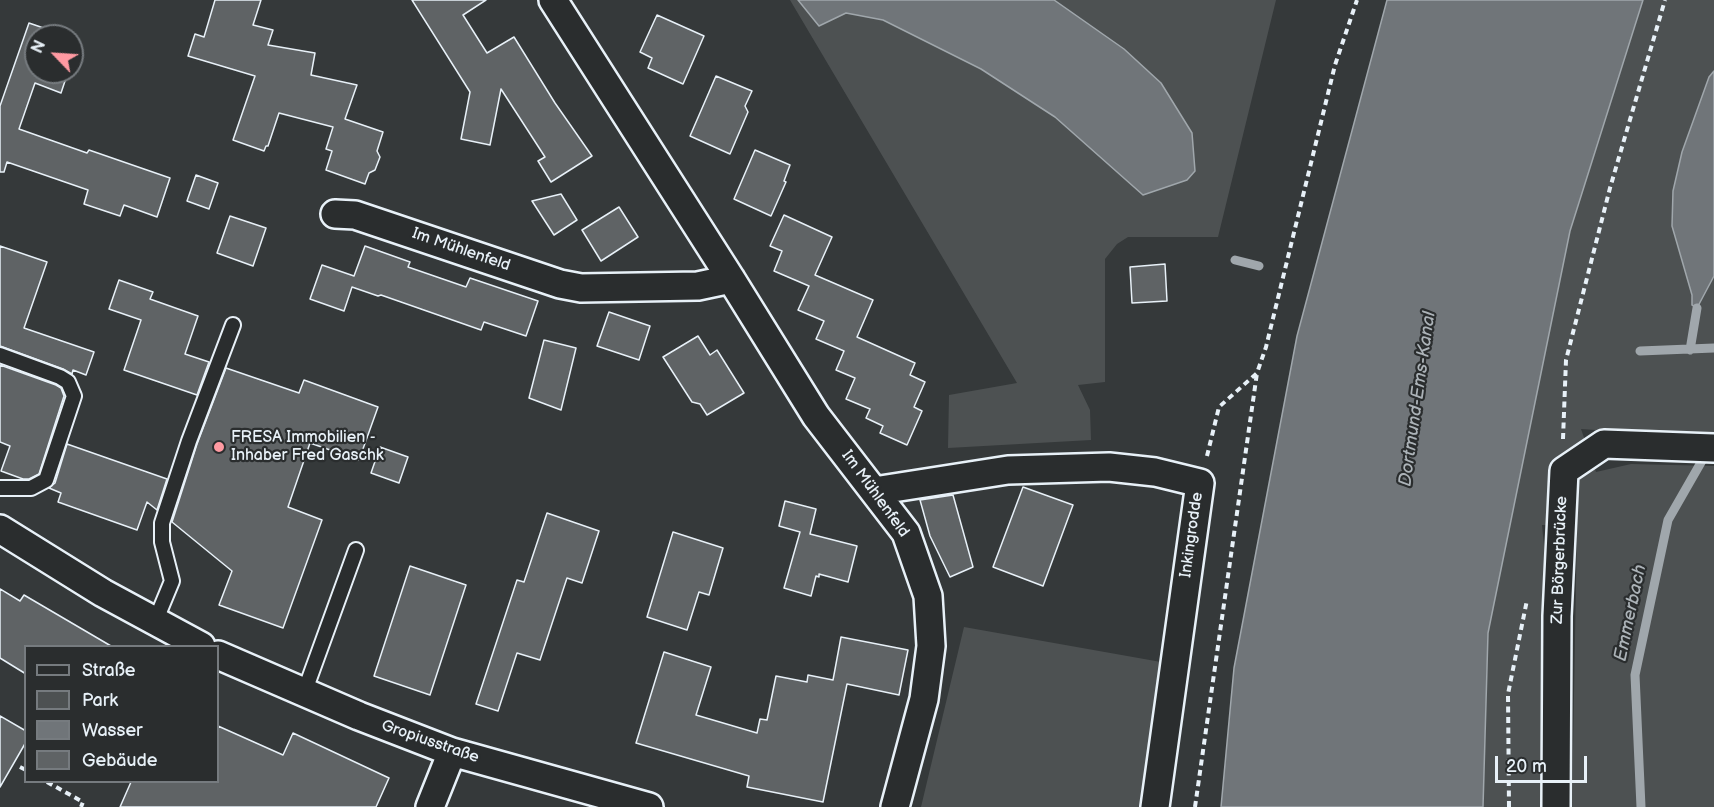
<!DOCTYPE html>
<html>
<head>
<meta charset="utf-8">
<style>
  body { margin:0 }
  #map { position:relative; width:1714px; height:807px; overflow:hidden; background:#35393a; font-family:"Balsamiq Sans",sans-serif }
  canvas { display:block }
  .legend { position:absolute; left:24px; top:645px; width:195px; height:138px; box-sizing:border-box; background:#2a2d2e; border:2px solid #767b7f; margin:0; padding:8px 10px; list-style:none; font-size:18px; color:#e8f1f8 }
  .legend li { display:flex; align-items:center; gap:12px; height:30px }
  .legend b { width:30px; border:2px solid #767b7f }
  .north { position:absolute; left:24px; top:24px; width:60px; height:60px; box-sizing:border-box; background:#2a2d2e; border:2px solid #767b7f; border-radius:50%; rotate:295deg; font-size:16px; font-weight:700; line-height:24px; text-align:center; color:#e8f1f8 }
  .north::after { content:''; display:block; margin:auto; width:21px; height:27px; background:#ff9aa2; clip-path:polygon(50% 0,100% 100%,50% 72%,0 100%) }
  .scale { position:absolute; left:1495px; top:756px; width:92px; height:27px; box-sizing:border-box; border:3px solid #e8f1f8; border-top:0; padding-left:8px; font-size:18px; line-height:21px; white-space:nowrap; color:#e8f1f8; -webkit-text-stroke:4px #2a2d2e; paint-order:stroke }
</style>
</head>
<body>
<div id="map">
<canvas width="1714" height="807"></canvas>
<ul class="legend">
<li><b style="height:8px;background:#2a2d2e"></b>Straße</li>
<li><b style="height:16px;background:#4d5152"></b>Park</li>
<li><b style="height:16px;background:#707579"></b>Wasser</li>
<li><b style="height:16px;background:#5f6365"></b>Gebäude</li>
</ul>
<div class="north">N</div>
<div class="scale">20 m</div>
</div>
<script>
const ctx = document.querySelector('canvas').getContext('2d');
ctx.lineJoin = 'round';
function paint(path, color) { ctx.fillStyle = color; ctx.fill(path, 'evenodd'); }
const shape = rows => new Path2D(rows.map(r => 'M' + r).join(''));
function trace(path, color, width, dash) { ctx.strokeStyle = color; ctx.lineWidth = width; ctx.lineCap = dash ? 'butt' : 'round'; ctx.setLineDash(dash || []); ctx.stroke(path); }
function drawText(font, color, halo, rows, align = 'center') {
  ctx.font = font + ' "Balsamiq Sans",sans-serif'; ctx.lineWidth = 4.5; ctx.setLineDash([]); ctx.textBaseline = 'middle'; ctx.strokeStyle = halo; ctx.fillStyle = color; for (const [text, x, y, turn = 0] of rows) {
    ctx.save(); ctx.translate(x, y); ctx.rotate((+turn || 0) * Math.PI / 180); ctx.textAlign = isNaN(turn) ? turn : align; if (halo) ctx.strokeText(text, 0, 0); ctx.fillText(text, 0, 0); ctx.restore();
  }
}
const green = shape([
  [790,0,1276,0,1218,237,1128,237,1117,244,1105,259,1105,382,1078,385,1090,410,1091,440,948,448,949,395,1017,383],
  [1643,0,1714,0,1714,71,1709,77,1682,152,1673,191,1683,263,1692,295,1692,305,1696,308,1714,276,1714,438,1581,429,1596,472,1631,464,1714,466,1714,807,1572,807,1577,526,1542,525,1548,588,1544,807,1483,807,1488,633,1570,231],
  [964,627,1161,662,1141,807,921,807]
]);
const water = shape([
  [798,0,1054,0,1124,49,1161,83,1192,133,1195,171,1187,180,1143,195,1055,117,981,69,883,20,846,13,819,26,798,0],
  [1387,0,1643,0,1570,231,1488,633,1483,807,1221,807,1234,668,1297,336,1387,0],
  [1714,71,1714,276,1697,308,1692,305,1692,295,1672,226,1673,191,1682,152,1709,77,1714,71]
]);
const stream = shape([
  [1235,260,1259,266],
  [1690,350,1697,308],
  [1640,351,1714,348],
  [1641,807,1635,675,1668,520,1707,452]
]);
const building = shape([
  [215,0,261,0,253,25,273,30,268,45,315,53,311,75,357,85,345,119,383,132,377,151,380,157,375,170,369,173,365,184,326,170,332,151,326,149,333,127,279,113,268,146,266,146,264,151,233,140,255,76,188,56,195,34,204,37,215,0],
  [412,0,486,0,463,15,487,53,514,37,555,103,592,156,551,182,538,161,545,157,501,89,490,145,461,139,470,92,412,0],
  [657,15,704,36,683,84,648,68,652,58,640,52,657,15],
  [29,23,67,36,36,36,36,72,68,72,61,93,35,83,19,129,87,153,89,150,170,178,157,217,124,205,120,216,84,204,88,190,7,162,4,172,0,172,0,106,29,23],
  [72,38,79,40,72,61,72,38],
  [716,76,752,91,745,106,748,112,730,154,690,136,716,76],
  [755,150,790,165,784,181,786,182,771,216,734,199,755,150],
  [196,175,218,183,209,209,187,201,196,175],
  [561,194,577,220,554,235,532,201,561,194],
  [619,207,638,237,601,261,582,230,619,207],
  [784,215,832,237,815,275,873,300,857,337,915,363,910,375,925,382,914,407,922,411,907,445,880,433,883,426,866,418,870,409,846,399,855,378,836,370,844,351,816,339,824,321,798,310,809,286,774,271,782,251,770,246,784,215],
  [230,216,266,228,253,266,217,253,230,216],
  [0,246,47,262,24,328,94,352,86,375,73,370,72,374,63,369,0,346,0,246],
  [365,246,410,262,408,267,466,287,470,278,538,301,526,336,484,322,481,330,381,295,378,296,352,287,344,311,310,299,322,265,354,276,365,246],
  [1165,264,1167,301,1132,303,1130,267,1165,264],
  [119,280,153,292,150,299,198,316,185,354,209,362,197,395,124,370,141,320,109,309,119,280],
  [609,312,650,326,639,360,597,346,609,312],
  [698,336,710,355,717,350,744,393,707,415,700,404,692,402,663,357,698,336],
  [544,340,576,348,561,410,529,398,544,340],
  [0,365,56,385,61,388,64,396,39,474,29,479,23,479,1,471,10,446,0,442,0,365],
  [226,368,299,393,304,380,378,407,359,460,310,443,288,507,322,520,283,628,219,605,232,571,172,522,197,444,226,368],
  [67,444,167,479,157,510,147,502,137,530,58,502,61,493,49,488,55,483,67,444],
  [380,447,408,457,399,483,371,473,380,447],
  [1023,487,1073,505,1043,586,993,567,1023,487],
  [953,495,973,567,950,577,930,536,920,500,953,495],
  [785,501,816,509,810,534,857,546,848,582,819,574,819,577,816,576,811,596,784,588,800,532,779,526,785,501],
  [547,513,599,531,582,583,567,578,540,660,517,653,498,711,476,704,517,580,524,582,547,513],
  [673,532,723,548,709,595,699,592,687,630,647,617,673,532],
  [410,566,466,585,430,695,374,676,410,566],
  [0,589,20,601,24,595,111,646,26,646,26,674,0,658,0,589],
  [841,637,908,650,899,695,847,684,823,802,747,787,749,776,636,743,664,652,711,667,696,715,757,733,760,719,767,720,776,676,807,682,808,675,833,680,841,637],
  [0,716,26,731,26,742,0,787,0,716],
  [218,726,283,755,293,733,389,778,376,807,120,807,131,782,218,782,218,726]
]);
const path = shape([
  [1563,439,1566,360,1610,188,1665,0],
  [1207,456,1219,407,1257,373,1266,347,1335,65,1357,0],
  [20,767,26,770],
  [47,782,83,802,81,807],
  [1195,807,1257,373],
  [1509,807,1508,694,1527,600]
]);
const service = shape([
  [0,355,60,377,68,382,74,396,46,480,31,488,0,488],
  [155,622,172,581,162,542,162,523,189,441,233,325],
  [304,693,356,550]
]);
const minor = shape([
  [553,0,731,279,816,416,906,533,928,596,931,646,924,699,895,807],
  [335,214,355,215,560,284,581,288,698,286,731,279],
  [874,491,1008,470,1109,467,1155,472,1200,483,1155,807],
  [0,529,103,593,201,646],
  [218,655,359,716,452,752,649,807],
  [430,807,452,752],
  [1556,807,1557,616,1564,471,1604,444,1714,448]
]);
const markers = [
  [219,447,6,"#ff9aa2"]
];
const streetNames = [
  ["Im Mühlenfeld",461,250,19],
  ["Im Mühlenfeld",875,494,54],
  ["Inkingrodde",1192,535,-82],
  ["Zur Börgerbrücke",1560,560,-88],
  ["Gropiusstraße",430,742,19]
];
const poiNames = [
  ["FRESA Immobilien -",231,438],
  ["Inhaber Fred Gaschk",231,456]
];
const waterNames = [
  ["Dortmund-Ems-Kanal",1418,399,-82],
  ["Emmerbach",1631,613,-78]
];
paint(green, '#4d5152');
paint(water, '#707579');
trace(water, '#a0a7ac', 1.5);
trace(stream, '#a0a7ac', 9);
paint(building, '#5f6365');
trace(building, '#e8f1f8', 1.5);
trace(service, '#e8f1f8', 18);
trace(minor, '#e8f1f8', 32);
trace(path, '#e8f1f8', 4, [6, 4.5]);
trace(service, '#2a2d2e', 14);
trace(minor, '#2a2d2e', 27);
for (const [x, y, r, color] of markers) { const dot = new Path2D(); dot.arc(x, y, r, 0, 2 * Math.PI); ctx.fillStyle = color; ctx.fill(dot); trace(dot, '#2a2d2e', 2); }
drawText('16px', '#e8f1f8', '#2a2d2e', streetNames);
drawText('16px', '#e8f1f8', '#2a2d2e', poiNames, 'left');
drawText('italic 18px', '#acb3b8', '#2a2d2e', waterNames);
</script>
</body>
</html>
